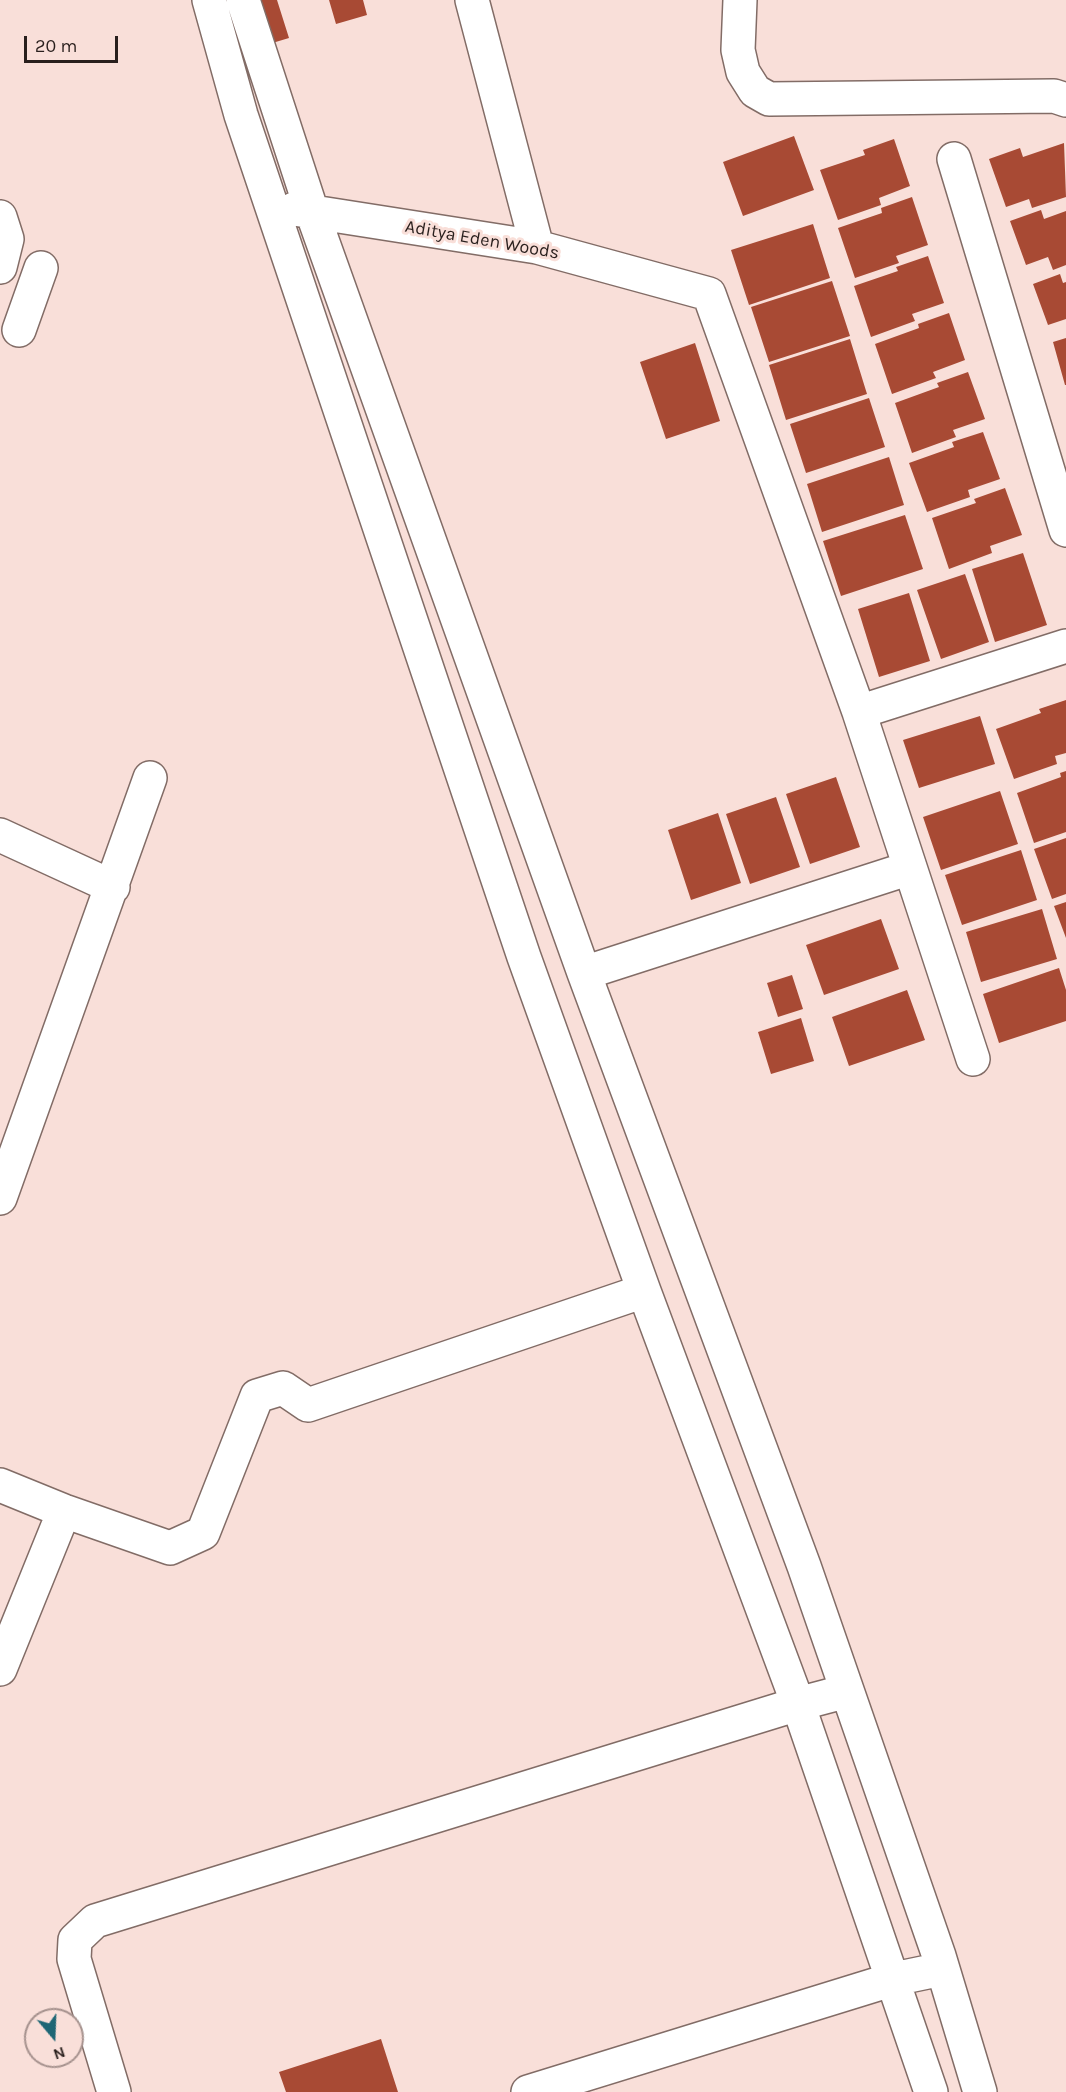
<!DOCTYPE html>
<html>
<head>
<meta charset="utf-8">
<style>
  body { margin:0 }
  #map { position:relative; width:1066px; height:2092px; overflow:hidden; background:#f9dfd9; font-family:Karla,sans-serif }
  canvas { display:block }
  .north { position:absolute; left:24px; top:2008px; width:60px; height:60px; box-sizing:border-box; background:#f9dfd9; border:2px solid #a6928e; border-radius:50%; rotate:161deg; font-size:16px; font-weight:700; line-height:24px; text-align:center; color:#291f1d }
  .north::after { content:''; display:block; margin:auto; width:21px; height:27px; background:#1e6675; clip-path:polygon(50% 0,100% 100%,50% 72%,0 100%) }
  .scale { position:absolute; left:24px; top:36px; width:94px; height:27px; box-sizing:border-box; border:3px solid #291f1d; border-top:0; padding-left:8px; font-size:18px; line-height:21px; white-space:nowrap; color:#291f1d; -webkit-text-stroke:4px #f9dfd9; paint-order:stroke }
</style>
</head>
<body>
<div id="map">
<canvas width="1066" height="2092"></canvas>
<div class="north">N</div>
<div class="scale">20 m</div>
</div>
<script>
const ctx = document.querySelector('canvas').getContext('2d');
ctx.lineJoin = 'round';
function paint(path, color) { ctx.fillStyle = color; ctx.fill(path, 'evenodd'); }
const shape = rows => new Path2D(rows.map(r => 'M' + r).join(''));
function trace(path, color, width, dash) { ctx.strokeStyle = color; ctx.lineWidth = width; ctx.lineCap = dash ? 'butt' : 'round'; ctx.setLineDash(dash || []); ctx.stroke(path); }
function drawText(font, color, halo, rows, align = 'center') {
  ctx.font = font + ' Karla,sans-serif'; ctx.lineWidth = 6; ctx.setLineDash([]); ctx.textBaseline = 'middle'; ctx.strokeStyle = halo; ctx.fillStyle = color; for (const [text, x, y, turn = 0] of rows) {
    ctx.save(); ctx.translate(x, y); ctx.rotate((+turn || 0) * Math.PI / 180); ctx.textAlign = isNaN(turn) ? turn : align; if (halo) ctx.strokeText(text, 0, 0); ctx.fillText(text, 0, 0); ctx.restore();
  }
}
const building = shape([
  [255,0,277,0,289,38,269,44],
  [329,0,363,0,367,15,336,24],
  [794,136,814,190,743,216,723,162],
  [894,139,910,186,879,198,881,205,838,220,820,170,865,155,863,150],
  [1064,143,1066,197,1032,208,1029,199,1006,207,989,159,1020,148,1023,157],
  [912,197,928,245,896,256,899,263,855,278,838,228,882,213,881,208],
  [1041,210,1044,219,1066,211,1066,265,1053,270,1048,257,1026,265,1010,221],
  [813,224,830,278,749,305,731,250],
  [928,256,944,303,912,314,915,321,871,337,854,286,898,271,896,267],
  [1060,274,1063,283,1066,282,1066,319,1048,325,1033,284],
  [832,281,850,336,769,362,751,307],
  [949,313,965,360,933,372,936,378,892,394,875,344,919,328,918,324],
  [1066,338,1066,385,1065,385,1053,342],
  [850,339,867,394,786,420,769,365],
  [695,343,720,421,666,439,640,362],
  [968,372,985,419,953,430,956,437,912,453,895,403,939,387,937,383],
  [869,398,885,447,806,473,790,424],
  [983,432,1000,479,968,490,970,497,927,512,909,463,954,447,952,442],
  [889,457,904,505,822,532,807,484],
  [1005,488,1022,535,990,546,992,553,949,569,932,518,976,503,974,499],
  [905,515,923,569,841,596,823,541],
  [1023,553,1047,625,995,642,972,569],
  [965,574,989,642,941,659,917,590],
  [909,593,930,661,879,677,858,609],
  [1066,700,1066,753,1055,756,1057,764,1014,779,996,729,1041,713,1039,709],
  [980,716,995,764,919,788,903,740],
  [1066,771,1066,832,1034,843,1017,793,1061,777,1060,773],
  [836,777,860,847,810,864,786,794],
  [1000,791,1018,844,941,870,923,817],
  [776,797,800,867,750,884,726,814],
  [718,813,741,883,691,900,668,830],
  [1066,838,1066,894,1052,899,1034,849],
  [1021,850,1037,900,962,925,945,875],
  [1066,902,1066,938,1054,906],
  [1042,909,1057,959,981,982,966,932],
  [881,919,899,969,824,995,806,945],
  [1059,968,1066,990,1066,1021,999,1043,983,994],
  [792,975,803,1009,778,1017,767,983],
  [907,990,925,1040,849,1066,832,1017],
  [801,1018,814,1061,771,1074,758,1032],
  [381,2039,398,2092,286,2092,279,2072]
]);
const minor = shape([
  [209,0,241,115,524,957,644,1291,798,1704,931,2092],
  [243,0,312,212,584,973,804,1566,939,1956,980,2092],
  [472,0,537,247],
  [740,0,738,50,743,72,755,91,769,99,1054,96,1066,100],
  [954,159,1066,530],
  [294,209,537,247,709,294,859,712,973,1059],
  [0,217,7,239,0,267],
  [19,330,41,268],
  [859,712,1066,646],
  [0,835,113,887],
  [584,973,910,868],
  [0,1198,150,778],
  [0,1485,64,1511,170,1548,203,1533,257,1396,283,1388,308,1405,644,1291],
  [0,1669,64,1511],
  [114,2092,74,1959,75,1940,95,1921,798,1704,847,1691],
  [528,2092,894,1979,942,1969]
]);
const streetNames = [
  ["Aditya Eden Woods",482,240,10]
];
paint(building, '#a84a34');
trace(minor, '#826c66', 36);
trace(minor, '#fff', 33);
drawText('18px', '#291f1d', '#f9dfd9', streetNames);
</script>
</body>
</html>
